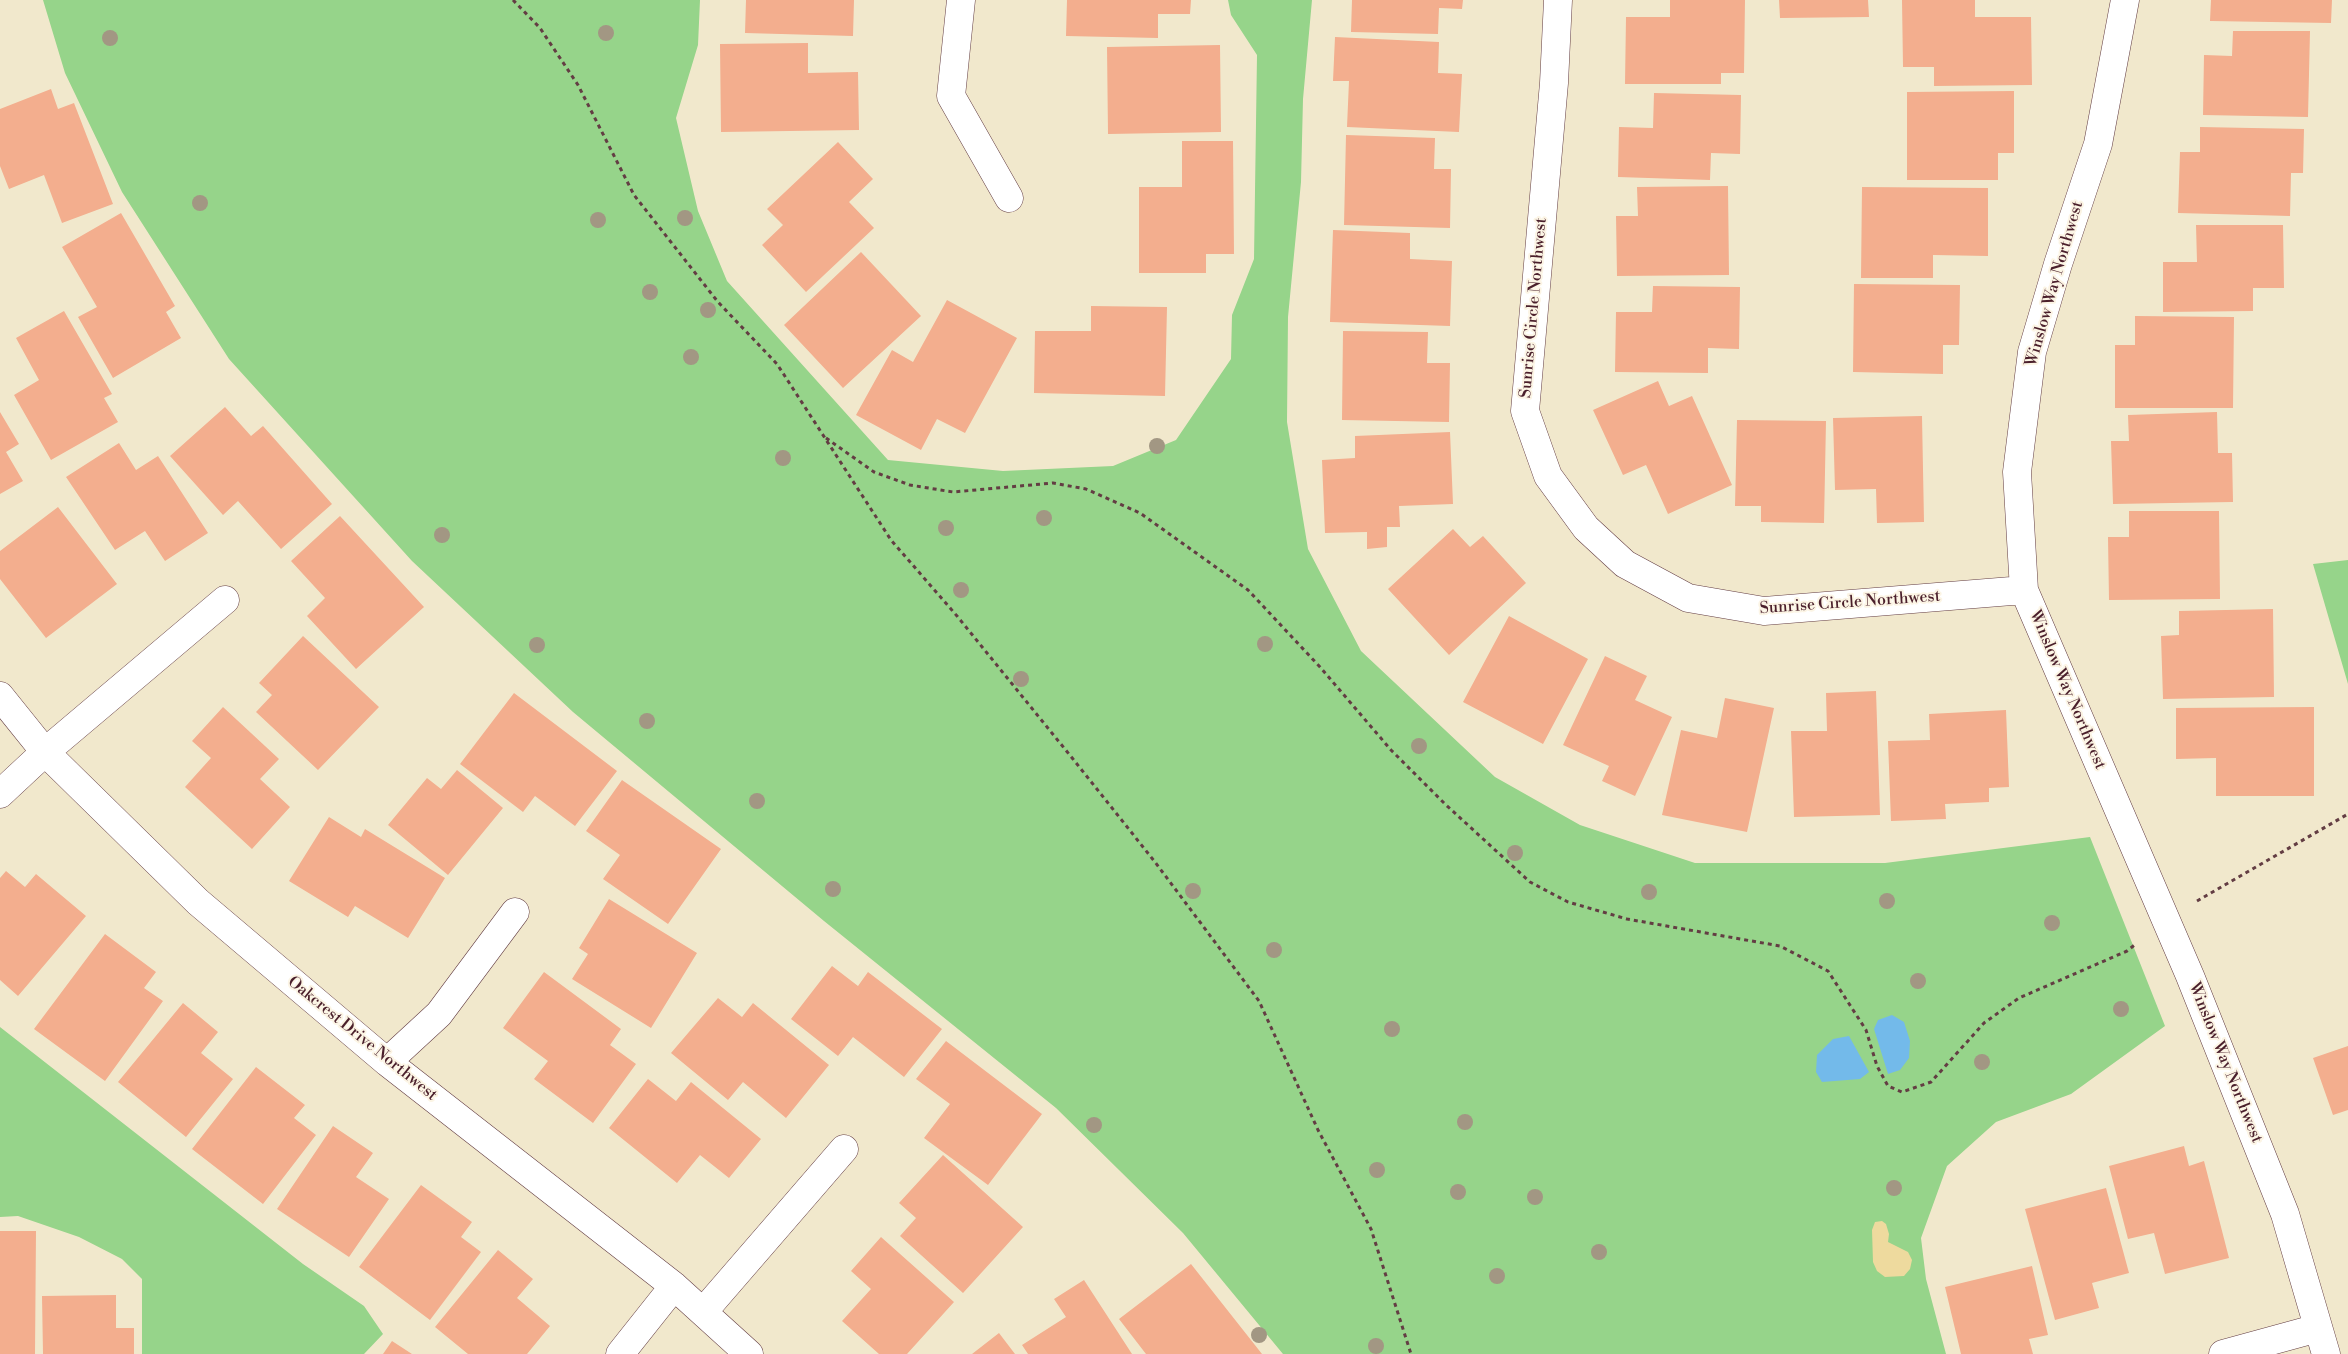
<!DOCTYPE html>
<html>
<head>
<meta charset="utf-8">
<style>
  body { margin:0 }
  canvas { display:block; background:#f1e8cc }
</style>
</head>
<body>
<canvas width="2348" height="1354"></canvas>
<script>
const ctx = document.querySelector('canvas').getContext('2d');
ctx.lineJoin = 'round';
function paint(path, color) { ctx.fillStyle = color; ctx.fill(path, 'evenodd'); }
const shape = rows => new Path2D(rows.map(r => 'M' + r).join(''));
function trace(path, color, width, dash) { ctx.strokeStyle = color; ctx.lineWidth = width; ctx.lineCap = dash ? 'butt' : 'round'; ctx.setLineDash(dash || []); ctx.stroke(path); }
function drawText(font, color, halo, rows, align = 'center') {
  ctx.font = font + ' "Libre Bodoni",serif'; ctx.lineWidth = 4; ctx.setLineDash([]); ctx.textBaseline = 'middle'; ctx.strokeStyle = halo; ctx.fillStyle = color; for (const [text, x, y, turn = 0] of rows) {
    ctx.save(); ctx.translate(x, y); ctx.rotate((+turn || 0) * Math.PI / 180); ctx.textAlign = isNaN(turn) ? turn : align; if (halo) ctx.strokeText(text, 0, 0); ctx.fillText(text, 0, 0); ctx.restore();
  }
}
const green = shape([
  [43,0,700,0,698,45,676,118,698,211,727,281,888,460,1003,471,1113,466,1176,440,1231,359,1232,315,1254,259,1257,55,1231,15,1228,0,1312,0,1303,99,1301,182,1288,317,1287,422,1308,549,1361,651,1495,777,1580,825,1695,863,1885,863,2090,837,2165,1026,2071,1094,1996,1122,1947,1166,1921,1238,1926,1279,1946,1354,1283,1354,1183,1233,1056,1108,824,921,573,712,412,561,229,359,122,192,65,73],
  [2348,560,2348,684,2313,564],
  [0,1027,303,1264,364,1306,383,1334,364,1354,142,1354,142,1279,122,1259,79,1237,18,1216,0,1217]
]);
const sand = shape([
  [1882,1221,1886,1224,1889,1234,1888,1242,1908,1252,1912,1260,1910,1269,1904,1276,1885,1277,1877,1271,1873,1262,1872,1230,1875,1222]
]);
const water = shape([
  [1892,1015,1904,1022,1910,1041,1909,1058,1900,1070,1888,1074,1874,1029,1878,1020],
  [1849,1036,1869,1072,1860,1079,1822,1082,1816,1072,1817,1055,1833,1039]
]);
const building = shape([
  [746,0,854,0,853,36,745,33],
  [1067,0,1191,0,1190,14,1158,14,1158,38,1066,36],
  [1352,0,1463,0,1462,9,1439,8,1438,34,1351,32],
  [1670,0,1745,0,1744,73,1721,73,1721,84,1625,84,1626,17,1670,17],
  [1779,0,1868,0,1869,17,1780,18],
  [1902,0,1975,0,1975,17,2031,17,2032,85,1934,86,1934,67,1903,67],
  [2211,0,2332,0,2331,23,2210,21],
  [2233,31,2310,31,2308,117,2203,115,2204,55,2232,56],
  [1335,37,1439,42,1438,73,1462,74,1459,132,1347,127,1349,81,1333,81],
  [808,43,808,73,858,72,859,130,721,132,720,44],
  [1220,45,1221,132,1108,134,1107,47],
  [51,89,58,109,74,103,113,204,62,223,44,175,9,189,0,166,0,109],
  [2014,91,2014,153,1998,153,1998,180,1907,180,1907,92],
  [1654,93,1741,95,1740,154,1711,153,1710,180,1618,177,1619,127,1653,128],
  [2200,127,2304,129,2303,173,2291,173,2290,216,2178,213,2180,152,2200,152],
  [1346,135,1435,138,1434,169,1451,169,1450,228,1344,225],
  [1182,141,1233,141,1234,254,1206,254,1206,273,1139,273,1139,187,1182,187],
  [838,142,873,179,849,202,874,228,806,292,762,245,783,225,767,209],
  [1728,186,1729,275,1617,276,1616,216,1638,216,1637,187],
  [1862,187,1988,188,1988,256,1933,255,1933,278,1861,278],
  [121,213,175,306,166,312,181,338,113,378,78,317,97,307,62,247],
  [2196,225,2283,225,2284,288,2253,288,2253,311,2163,312,2163,262,2197,262],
  [1333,230,1410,233,1410,259,1452,261,1450,326,1330,322],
  [861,252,921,316,843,388,784,325],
  [1854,284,1960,285,1959,345,1943,345,1943,374,1853,372],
  [1653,286,1740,287,1739,349,1708,348,1708,373,1615,372,1616,312,1652,312],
  [947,300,1017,338,965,433,937,419,921,450,856,415,892,350,913,362],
  [1091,306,1167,307,1165,396,1034,393,1035,331,1091,331],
  [64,311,112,394,104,398,118,422,51,460,14,395,39,380,16,338],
  [2135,316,2234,317,2233,408,2115,408,2115,345,2135,345],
  [1343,331,1428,332,1427,363,1450,363,1449,422,1342,420],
  [1658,381,1669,406,1692,396,1732,485,1668,514,1646,465,1623,475,1593,410],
  [225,407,251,436,263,426,332,504,281,549,238,501,223,515,170,456],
  [0,412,19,444,6,452,23,481,0,494],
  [2217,412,2218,453,2232,453,2233,502,2113,504,2111,441,2129,441,2128,415],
  [1922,416,1924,522,1877,523,1876,489,1835,490,1833,418],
  [1737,420,1826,421,1824,523,1761,522,1761,506,1735,506],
  [1450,432,1453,504,1399,506,1400,527,1387,527,1387,547,1367,549,1367,532,1325,533,1322,460,1355,458,1355,436],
  [119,443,136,470,158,456,208,533,165,561,145,531,115,550,66,477],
  [58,507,117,584,46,638,0,579,0,551],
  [2129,511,2219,511,2220,599,2109,600,2108,537,2129,537],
  [340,516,424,607,356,669,307,616,325,598,291,561],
  [1453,529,1470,547,1483,536,1526,583,1449,655,1388,589],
  [2273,609,2274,697,2163,699,2161,636,2179,635,2179,611],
  [1509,616,1588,659,1543,744,1463,702],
  [303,636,379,707,318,770,256,712,272,695,259,683],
  [1605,656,1647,676,1635,700,1672,717,1635,796,1602,781,1609,766,1563,745],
  [1876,691,1880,815,1794,817,1791,731,1827,731,1826,693],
  [514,693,617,771,575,826,535,796,523,812,460,764],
  [1725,698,1774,708,1747,832,1662,815,1681,730,1717,738],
  [223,707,279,759,260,779,290,807,252,849,185,787,211,758,192,741],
  [2314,707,2314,796,2216,796,2216,758,2176,759,2176,708],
  [2006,710,2009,787,1989,788,1989,802,1945,804,1946,819,1891,821,1888,741,1930,740,1929,714],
  [457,770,503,808,448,875,388,825,427,778,441,789],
  [622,780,721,849,668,924,603,879,620,855,586,831],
  [329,817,361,837,365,829,445,878,408,938,355,906,348,917,289,881],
  [6,871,25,887,36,874,86,916,18,996,0,980,0,878],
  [609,899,697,953,651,1028,572,979,588,954,579,948],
  [105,934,156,972,144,988,163,1001,105,1081,34,1029],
  [832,966,858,986,868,972,942,1029,904,1077,853,1037,838,1056,791,1019],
  [544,972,621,1029,610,1045,636,1064,593,1123,534,1079,548,1061,503,1028],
  [718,998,742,1017,753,1003,829,1065,786,1118,743,1082,728,1100,671,1053],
  [183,1003,218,1032,201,1053,233,1079,186,1137,118,1082],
  [946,1041,1042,1114,988,1185,924,1138,950,1104,916,1079],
  [2348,1046,2348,1110,2333,1115,2313,1058],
  [256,1067,305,1105,294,1118,316,1135,263,1204,192,1149],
  [648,1079,676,1101,691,1082,761,1139,729,1178,700,1155,677,1183,609,1128],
  [333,1126,373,1153,356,1177,389,1199,349,1257,277,1209],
  [2184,1146,2189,1166,2204,1161,2229,1258,2165,1274,2154,1233,2128,1239,2109,1166],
  [943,1155,1023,1227,963,1293,900,1236,916,1218,899,1203],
  [421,1185,472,1222,461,1237,481,1252,430,1320,359,1267],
  [2106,1188,2129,1273,2092,1283,2099,1308,2055,1320,2025,1209],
  [0,1231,36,1231,35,1354,0,1354],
  [881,1237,954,1302,907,1354,879,1354,842,1321,871,1289,851,1271],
  [498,1250,533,1279,517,1298,550,1326,527,1354,468,1354,435,1327],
  [1191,1264,1262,1354,1146,1354,1119,1319],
  [2032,1266,2048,1335,2029,1339,2033,1354,1961,1354,1945,1287],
  [1084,1280,1132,1354,1028,1354,1022,1345,1066,1317,1054,1299],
  [116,1295,116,1328,134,1328,134,1354,43,1354,42,1296],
  [999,1333,1015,1354,972,1354],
  [392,1341,412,1354,383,1354]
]);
const path = shape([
  [513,0,540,28,578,85,634,195,718,302,777,364,891,540,957,616,1073,759,1155,862,1259,1001,1318,1130,1371,1229,1411,1354],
  [826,438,874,472,910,485,953,492,1053,483,1086,489,1140,513,1248,590,1320,667,1391,750,1445,804,1530,882,1568,902,1627,919,1780,946,1828,971,1866,1030,1877,1066,1888,1086,1902,1092,1931,1082,1984,1023,2019,998,2127,951,2137,943],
  [2197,901,2348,814]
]);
const minor = shape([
  [961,0,951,96,1009,198],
  [1558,0,1554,83,1525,411,1548,476,1586,528,1625,564,1688,598,1764,611,2024,590],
  [2125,0,2098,144,2058,264,2032,352,2017,472,2024,590,2190,976,2285,1214,2326,1354],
  [0,696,45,752,198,902,387,1062,674,1286,749,1354],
  [0,794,45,752,225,600],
  [387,1062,439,1014,515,912],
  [703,1312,844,1149],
  [620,1354,674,1286],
  [2223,1354,2318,1328]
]);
const trees = [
  [606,33],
  [110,38],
  [200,203],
  [685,218],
  [598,220],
  [650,292],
  [708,310],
  [691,357],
  [1157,446],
  [783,458],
  [1044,518],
  [946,528],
  [442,535],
  [961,590],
  [1265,644],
  [537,645],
  [1021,679],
  [647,721],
  [1419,746],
  [757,801],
  [1515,853],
  [833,889],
  [1193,891],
  [1649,892],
  [1887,901],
  [2052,923],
  [1274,950],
  [1918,981],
  [2121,1009],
  [1392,1029],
  [1982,1062],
  [1465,1122],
  [1094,1125],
  [1377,1170],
  [1894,1188],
  [1458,1192],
  [1535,1197],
  [1599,1252],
  [1497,1276],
  [1259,1335],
  [1376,1346]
];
const streetNames = [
  ["Winslow Way Northwest",2055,284,-74],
  ["Sunrise Circle Northwest",1534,308,-85],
  ["Sunrise Circle Northwest",1850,603,-4],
  ["Winslow Way Northwest",2067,690,67],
  ["Oakcrest Drive Northwest",362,1039,39],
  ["Winslow Way Northwest",2225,1063,68]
];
paint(green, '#96d48a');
paint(sand, '#eeda9e');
paint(water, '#73baea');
paint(building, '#f3ae8e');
trace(minor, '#633d43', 29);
trace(path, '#633d43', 3, [4, 4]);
trace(minor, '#fff', 28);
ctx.fillStyle = '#a29783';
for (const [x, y] of trees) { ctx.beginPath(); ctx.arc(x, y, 8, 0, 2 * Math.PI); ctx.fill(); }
drawText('16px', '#4a1f2b', '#fcf5e5', streetNames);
</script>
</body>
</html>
